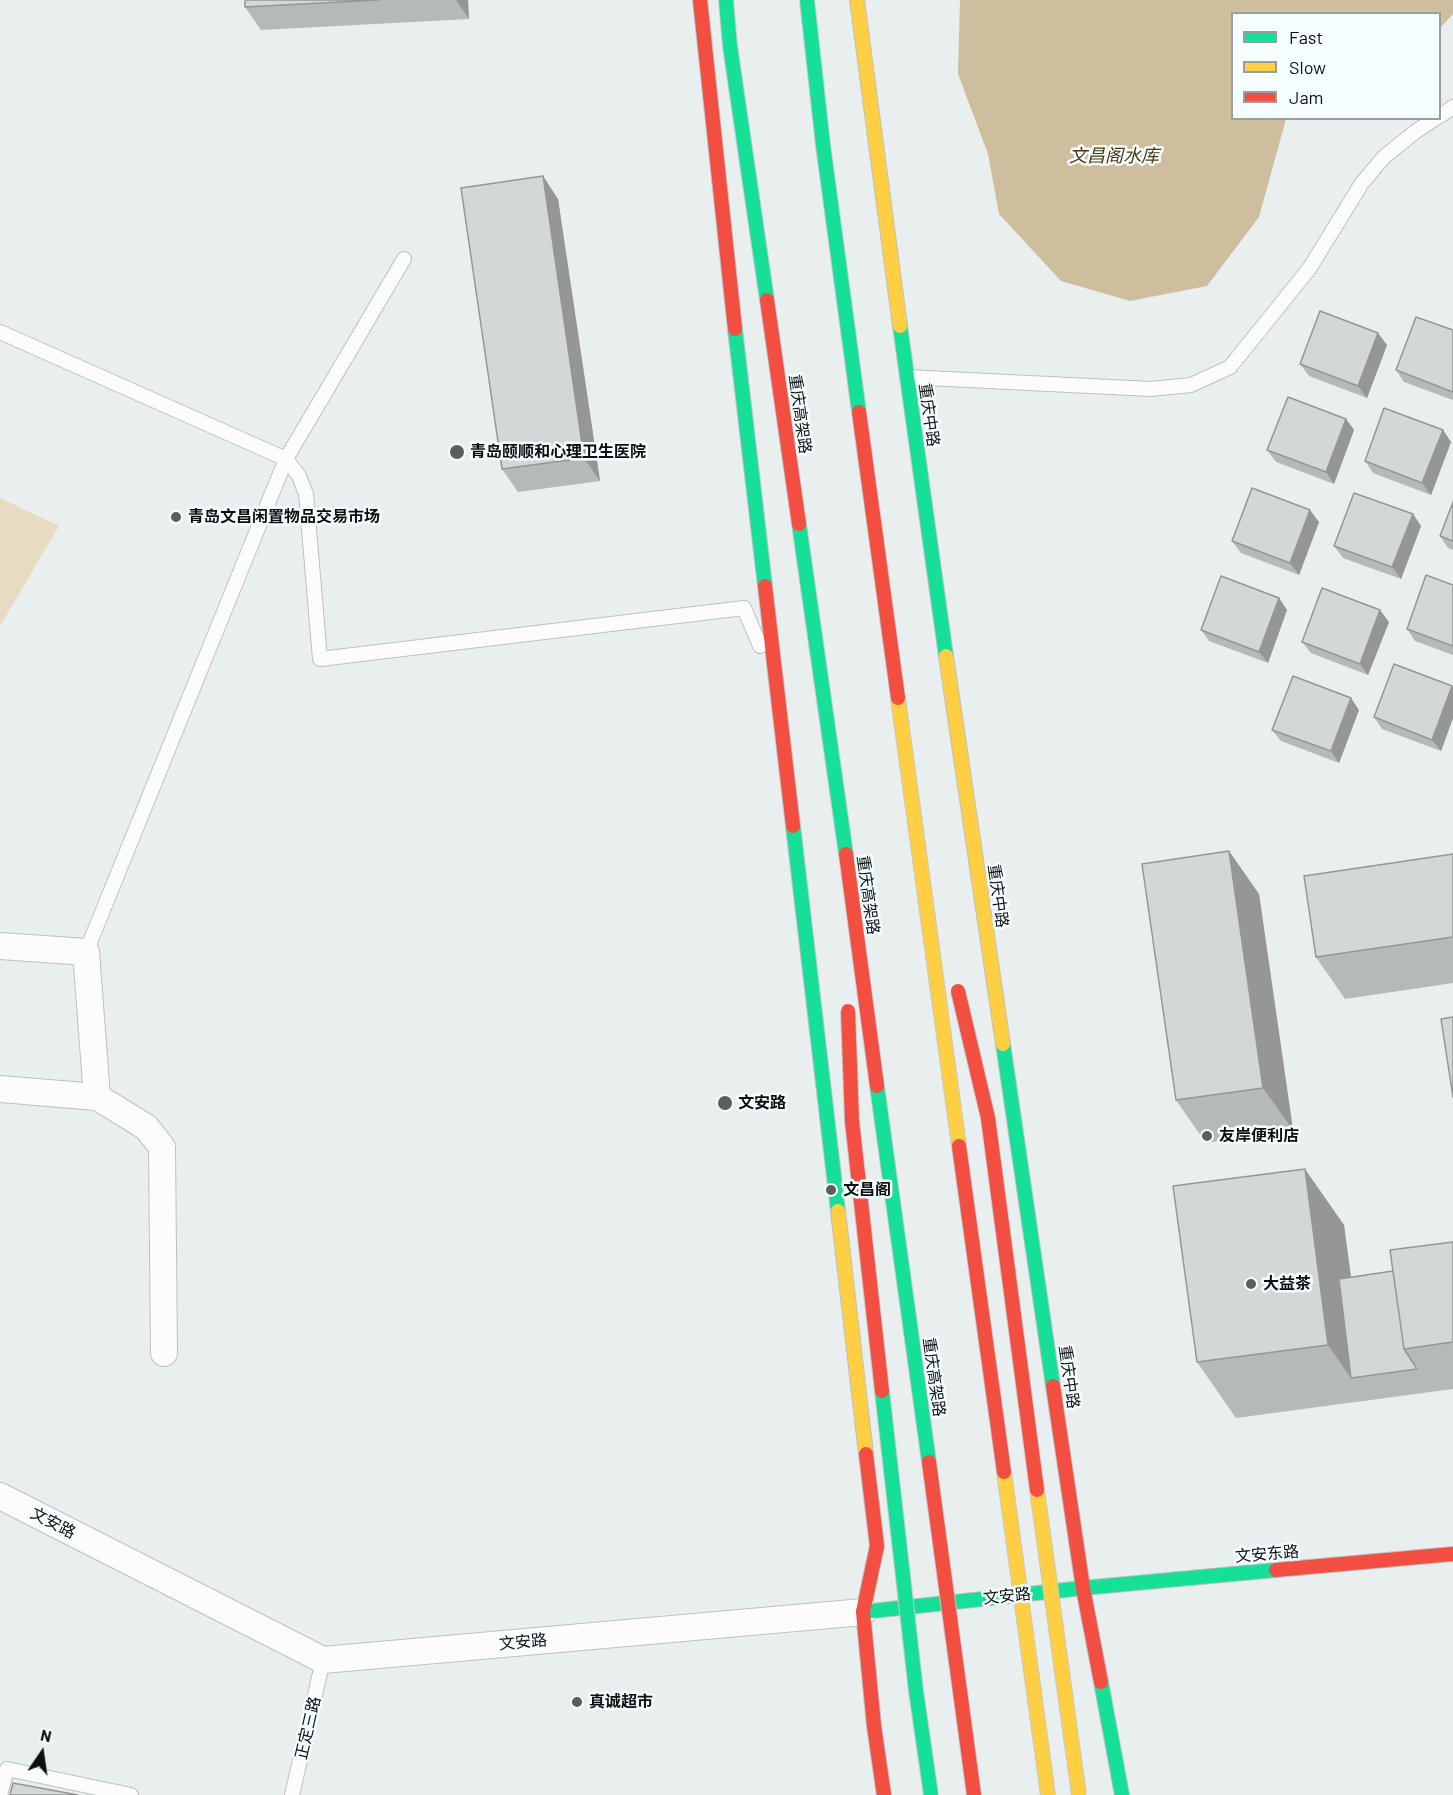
<!DOCTYPE html>
<html>
<head>
<meta charset="utf-8">
<style>
  body { margin:0 }
  #map { position:relative; width:1453px; height:1795px; overflow:hidden; background:#e9eeef; font-family:Barlow,sans-serif }
  canvas { display:block }
  .legend { position:absolute; left:1231px; top:12px; width:210px; height:108px; box-sizing:border-box; background:#f5fdff; border:2px solid #989ea0; margin:0; padding:8px 10px; list-style:none; font-size:18px; color:#0d1011 }
  .legend li { display:flex; align-items:center; gap:12px; height:30px }
  .legend b { width:30px; border:2px solid #989ea0 }
  .north { position:absolute; left:12px; top:1723px; width:60px; height:60px; -webkit-text-stroke:4px #f5fdff; paint-order:stroke; rotate:13deg; font-size:16px; font-weight:700; line-height:24px; text-align:center; color:#0d1011 }
  .north::after { content:''; display:block; margin:auto; width:21px; height:27px; background:#0d1011; clip-path:polygon(50% 0,100% 100%,50% 72%,0 100%) }
</style>
</head>
<body>
<div id="map">
<canvas width="1453" height="1795"></canvas>
<ul class="legend">
<li><b style="height:8px;background:#16e098"></b>Fast</li>
<li><b style="height:8px;background:#ffcf43"></b>Slow</li>
<li><b style="height:8px;background:#f24e42"></b>Jam</li>
</ul>
<div class="north">N</div>
</div>
<script>
const ctx = document.querySelector('canvas').getContext('2d');
ctx.lineJoin = 'round';
function paint(path, color) { ctx.fillStyle = color; ctx.fill(path, 'evenodd'); }
const shape = rows => new Path2D(rows.map(r => 'M' + r).join(''));
function trace(path, color, width, dash) { ctx.strokeStyle = color; ctx.lineWidth = width; ctx.lineCap = dash ? 'butt' : 'round'; ctx.setLineDash(dash || []); ctx.stroke(path); }
function drawText(font, color, halo, rows, align = 'center') {
  ctx.font = font + ' Barlow,"Noto Sans SC",sans-serif'; ctx.lineWidth = 5; ctx.setLineDash([]); ctx.textBaseline = 'middle'; ctx.strokeStyle = halo; ctx.fillStyle = color; for (const [text, x, y, turn = 0] of rows) {
    ctx.save(); ctx.translate(x, y); ctx.rotate((+turn || 0) * Math.PI / 180); ctx.textAlign = isNaN(turn) ? turn : align; if (halo) ctx.strokeText(text, 0, 0); ctx.fillText(text, 0, 0); ctx.restore();
  }
}
const green = shape([
  [0,498,59,526,0,626]
]);
const water = shape([
  [960,0,1453,0,1453,14,1440,28,1440,14,1232,14,1232,118,1286,119,1259,217,1207,286,1130,301,1061,281,999,214,988,154,958,74]
]);
const lane = shape([
  [1440,116,1453,107],
  [0,332,286,459,299,476,306,494,320,659,744,608,760,646],
  [907,377,1151,389,1191,385,1230,367,1309,269,1362,183,1384,157,1415,132,1436,118],
  [86,952,286,459,404,259],
  [0,1795,7,1769,131,1795],
  [292,1795,323,1660]
]);
const street = shape([
  [0,946,86,952,97,1097,0,1089],
  [97,1097,146,1127,162,1147,164,1353],
  [0,1496,323,1660,863,1612]
]);
const fast = shape([
  [900,326,946,656],
  [735,329,765,586],
  [793,826,838,1211],
  [1003,1044,1053,1386],
  [863,1612,1083,1588,1276,1570],
  [1101,1682,1122,1795]
]);
const slow = shape([
  [857,0,900,326],
  [946,656,1003,1044],
  [838,1211,866,1454]
]);
const jam = shape([
  [700,0,735,329],
  [765,586,793,826],
  [1053,1386,1083,1588,1101,1682],
  [866,1454,877,1546,863,1612,874,1726,884,1795],
  [1276,1570,1453,1554]
]);
const fastBridge = shape([
  [726,0,730,46,767,300],
  [807,0,823,145,859,412],
  [799,524,846,854],
  [877,1086,929,1462],
  [882,1391,916,1691,931,1795]
]);
const slowBridge = shape([
  [898,698,959,1146],
  [1004,1472,1048,1795],
  [1037,1490,1079,1795]
]);
const jamBridge = shape([
  [767,300,799,524],
  [859,412,898,698],
  [846,854,877,1086],
  [958,991,988,1118,1037,1490],
  [848,1011,852,1121,882,1391],
  [959,1146,1004,1472],
  [929,1462,974,1795]
]);
const wall = shape([
  [245,0,468,0,469,19,261,30,245,7],
  [558,199,600,481,518,492,502,469],
  [1453,330,1453,400,1404,382,1396,370],
  [1387,345,1367,398,1309,376,1300,364],
  [1346,419,1354,430,1334,484,1276,462,1267,450],
  [1443,430,1451,442,1431,495,1373,473,1365,461],
  [1453,502,1453,550,1448,548,1440,536],
  [1413,514,1421,526,1401,579,1343,558,1334,546],
  [1319,522,1299,575,1241,553,1232,541],
  [1453,585,1453,655,1415,641,1407,629],
  [1279,598,1287,610,1268,663,1209,641,1201,630],
  [1389,622,1368,675,1311,653,1302,642],
  [1452,686,1453,688,1453,718,1441,751,1382,729,1374,717],
  [1359,710,1339,763,1281,741,1272,730],
  [1453,854,1453,983,1345,999,1316,957],
  [1259,894,1293,1130,1206,1143,1176,1100],
  [1344,1225,1351,1277,1393,1271,1453,1242,1453,1389,1236,1418,1197,1362]
]);
const shadedWall = shape([
  [456,0,468,0,469,19],
  [543,176,558,199,600,481,584,458],
  [1378,333,1387,345,1367,398,1358,386],
  [1346,419,1354,430,1334,484,1326,472],
  [1443,430,1451,442,1431,495,1422,483],
  [1310,510,1319,522,1299,575,1290,563],
  [1413,514,1421,526,1401,579,1392,567],
  [1279,598,1287,610,1268,663,1259,652],
  [1380,610,1389,622,1368,675,1360,664],
  [1452,686,1453,688,1453,718,1441,751,1432,740],
  [1351,698,1359,710,1339,763,1331,751],
  [1229,851,1259,894,1293,1130,1263,1088],
  [1305,1169,1344,1225,1364,1376,1351,1378,1328,1345]
]);
const building = shape([
  [245,0,378,0,245,7,245,0],
  [543,176,584,458,502,469,461,188,543,176],
  [1320,311,1378,333,1358,386,1300,364,1320,311],
  [1416,317,1453,330,1453,392,1396,370,1416,317],
  [1288,397,1346,419,1326,472,1267,450,1288,397],
  [1384,408,1443,430,1422,483,1365,461,1384,408],
  [1252,488,1310,510,1290,563,1232,541,1252,488],
  [1354,493,1413,514,1392,567,1334,546,1354,493],
  [1453,502,1453,541,1440,536,1453,502],
  [1426,575,1453,585,1453,646,1407,629,1426,575],
  [1221,576,1279,598,1259,652,1201,630,1221,576],
  [1322,588,1380,610,1360,664,1302,642,1322,588],
  [1394,664,1452,686,1432,740,1374,717,1394,664],
  [1293,676,1351,698,1331,751,1272,730,1293,676],
  [1229,851,1263,1088,1176,1100,1142,864,1229,851],
  [1453,854,1453,937,1316,957,1304,876,1453,854],
  [1453,1017,1453,1097,1441,1019,1453,1017],
  [1305,1169,1328,1345,1197,1362,1173,1186,1305,1169],
  [1453,1242,1453,1342,1404,1349,1390,1250,1453,1242],
  [1393,1271,1404,1349,1417,1369,1351,1378,1339,1279,1393,1271],
  [13,1783,78,1795,10,1795,13,1783]
]);
const markers = [
  [457,452,8,"#5a5e5f"],
  [176,517,6,"#5a5e5f"],
  [725,1103,8,"#5a5e5f"],
  [1207,1136,6,"#5a5e5f"],
  [831,1190,6,"#5a5e5f"],
  [1251,1284,6,"#5a5e5f"],
  [577,1702,6,"#5a5e5f"]
];
const streetNames = [
  ["重庆高架路",800,414,82],
  ["重庆中路",929,415,82],
  ["重庆高架路",868,895,82],
  ["重庆中路",998,896,82],
  ["重庆高架路",934,1377,82],
  ["重庆中路",1069,1377,82],
  ["文安路",53,1523,27],
  ["文安东路",1267,1554,-5],
  ["文安路",1007,1596,-6],
  ["文安路",523,1642,-5],
  ["正定三路",308,1728,-77]
];
const poiNames = [
  ["青岛颐顺和心理卫生医院",470,452],
  ["青岛文昌闲置物品交易市场",188,517],
  ["文安路",738,1103],
  ["友岸便利店",1219,1136],
  ["文昌阁",843,1190],
  ["大益茶",1263,1284],
  ["真诚超市",589,1702]
];
const waterNames = [
  ["文昌阁水库",1114,156]
];
paint(green, '#e7dbc1');
paint(water, '#cebe9e');
trace(lane, '#bdc1c1', 16);
trace(street, '#bdc1c1', 28);
trace(fast, '#bdc1c1', 16);
trace(slow, '#bdc1c1', 16);
trace(jam, '#bdc1c1', 16);
trace(lane, '#fcfcfd', 14);
trace(street, '#fcfcfd', 26);
trace(fast, '#16e098', 14);
trace(slow, '#ffcf43', 14);
trace(jam, '#f24e42', 14);
trace(fastBridge, '#c7c9ca', 16, []);
trace(slowBridge, '#c7c9ca', 16, []);
trace(jamBridge, '#c7c9ca', 16, []);
trace(fastBridge, '#16e098', 14);
trace(slowBridge, '#ffcf43', 14);
trace(jamBridge, '#f24e42', 14);
paint(wall, '#b5b9ba');
paint(shadedWall, '#949697');
paint(building, '#d3d7d8');
trace(building, '#949697', 1.5);
for (const [x, y, r, color] of markers) { const dot = new Path2D(); dot.arc(x, y, r, 0, 2 * Math.PI); ctx.fillStyle = color; ctx.fill(dot); trace(dot, '#f5fdff', 2); }
drawText('16px', '#0d1011', '#f5fdff', streetNames);
drawText('bold 16px', '#0d1011', '#f5fdff', poiNames, 'left');
drawText('italic 18px', '#4b3812', '#f5fdff', waterNames);
</script>
</body>
</html>
